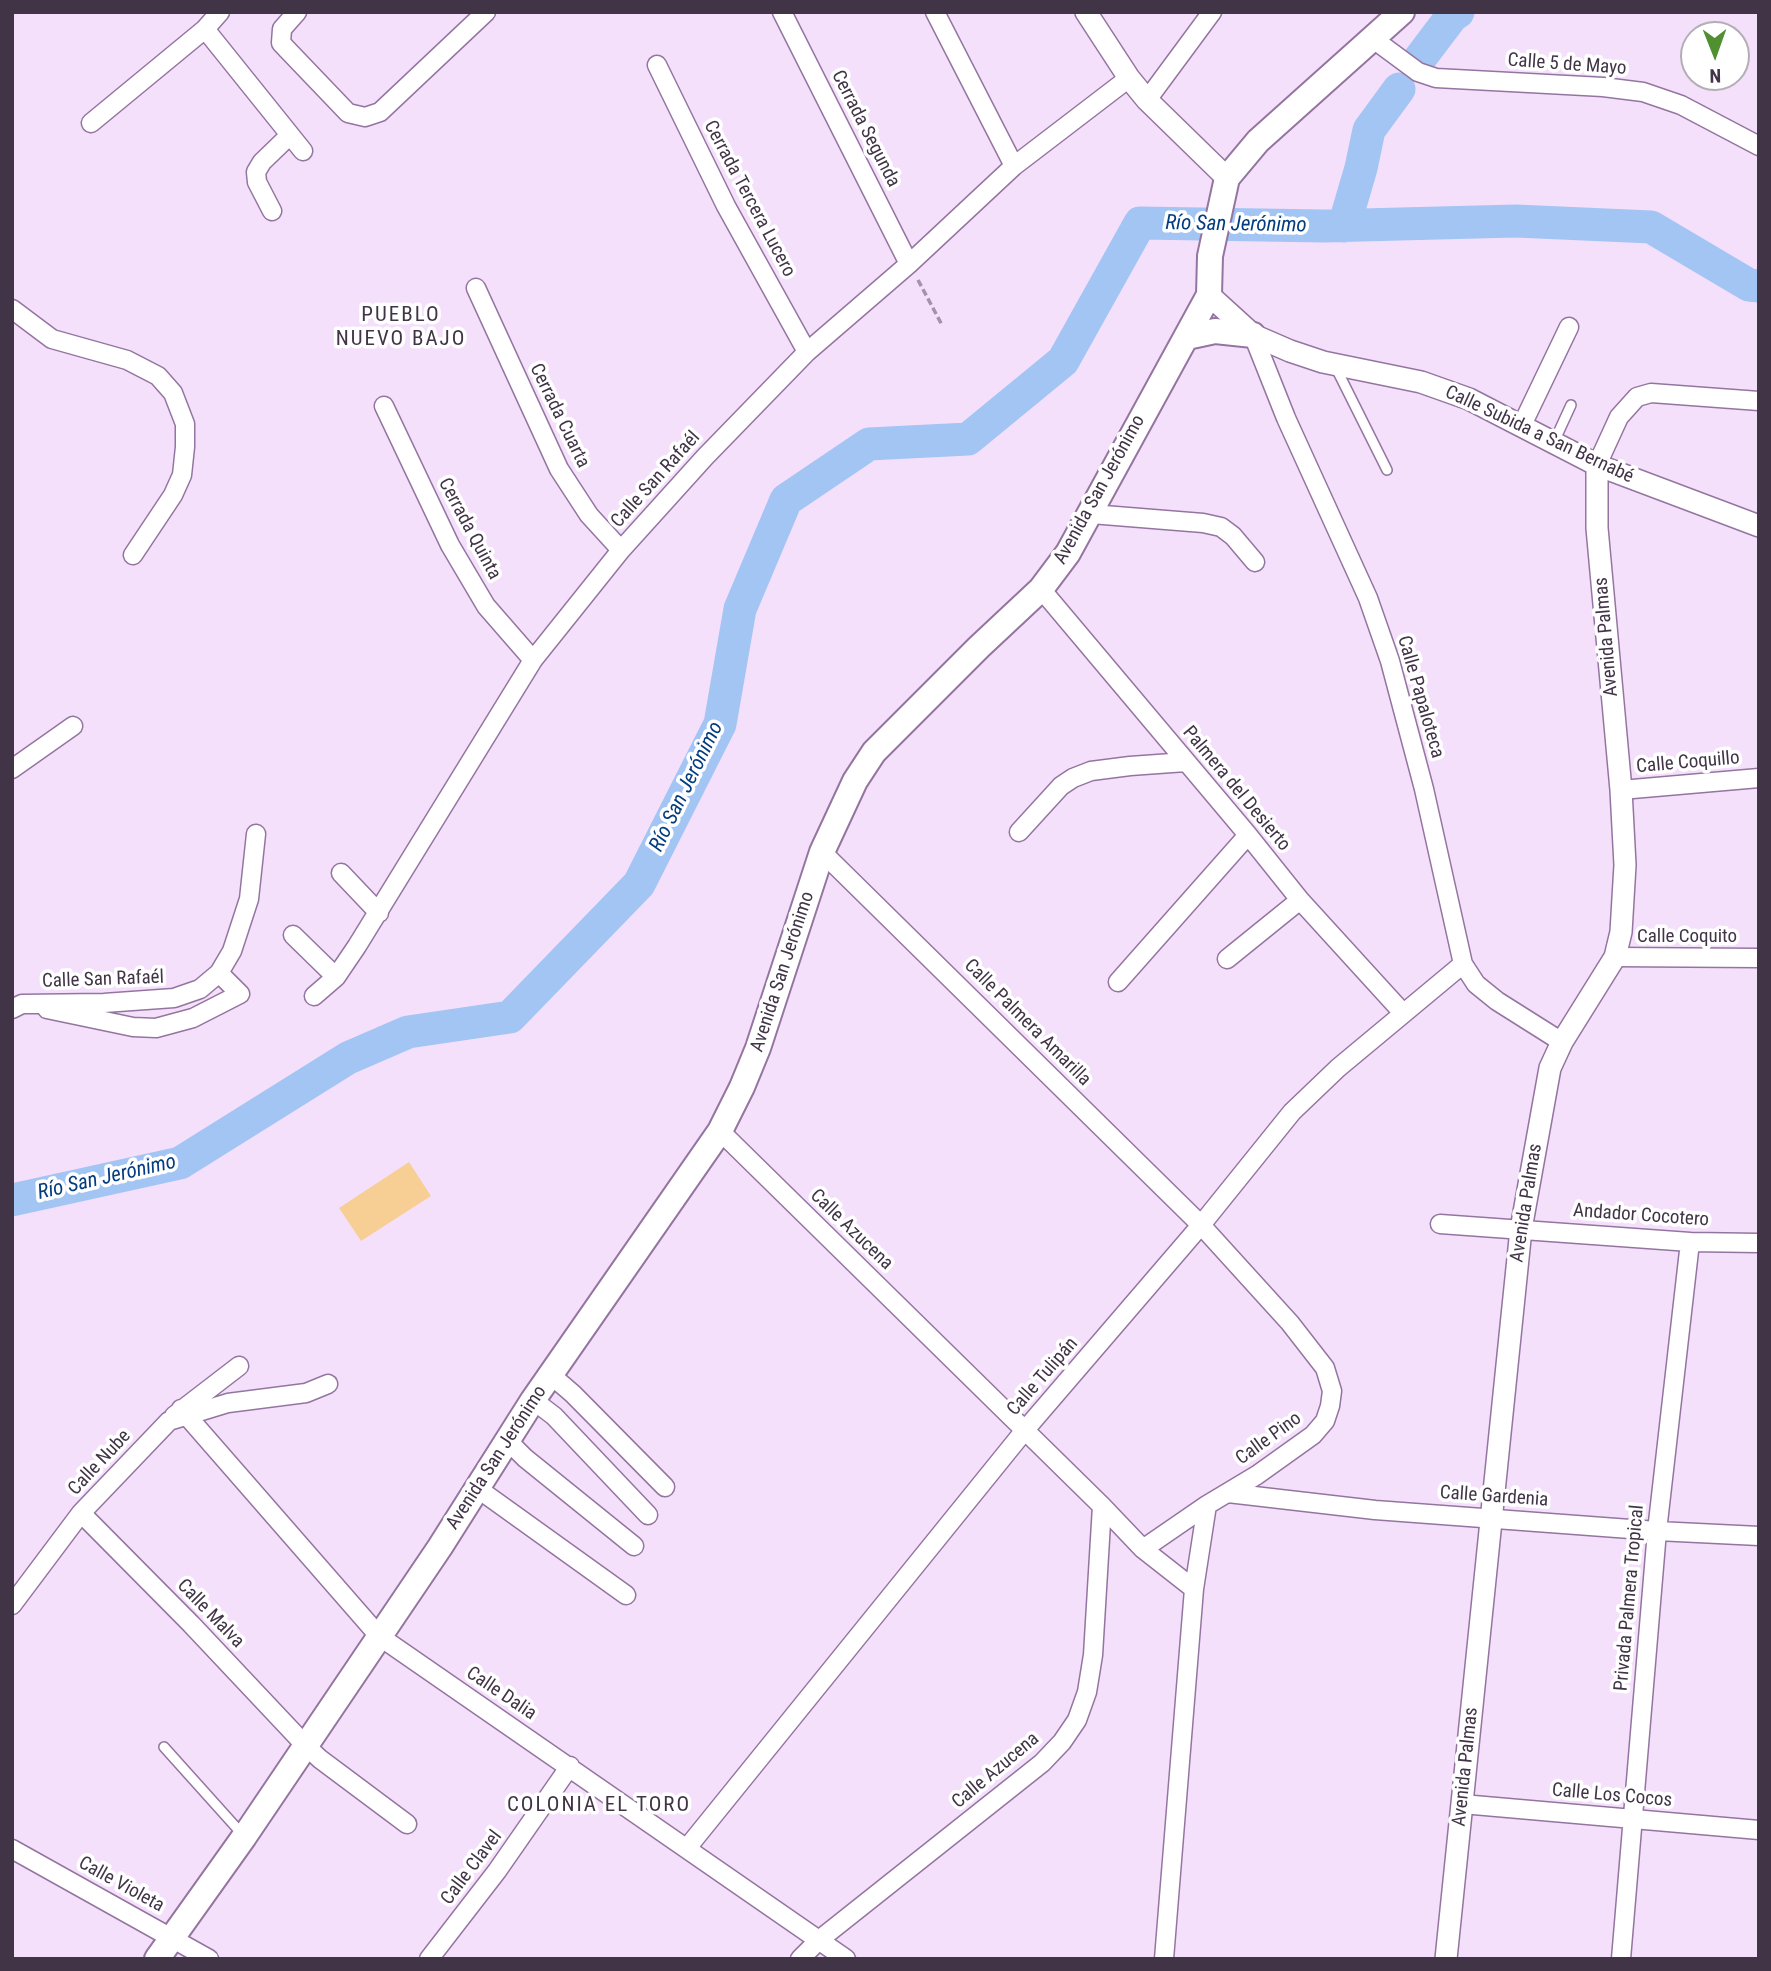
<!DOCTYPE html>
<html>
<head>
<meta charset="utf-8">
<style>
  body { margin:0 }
  #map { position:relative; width:1771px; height:1971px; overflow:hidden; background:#f5e0fc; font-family:"Roboto Condensed",sans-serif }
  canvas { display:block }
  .frame { position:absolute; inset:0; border:14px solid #413446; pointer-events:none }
  .north { position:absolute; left:1680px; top:21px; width:70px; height:70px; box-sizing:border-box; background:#fff; border:2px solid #b3aeb5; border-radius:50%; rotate:179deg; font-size:19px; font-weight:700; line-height:28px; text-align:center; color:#413446 }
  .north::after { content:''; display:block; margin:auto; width:24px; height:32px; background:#519031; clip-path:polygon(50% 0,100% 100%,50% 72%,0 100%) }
</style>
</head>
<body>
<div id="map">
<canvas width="1771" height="1971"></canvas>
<div class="frame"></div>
<div class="north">N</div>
</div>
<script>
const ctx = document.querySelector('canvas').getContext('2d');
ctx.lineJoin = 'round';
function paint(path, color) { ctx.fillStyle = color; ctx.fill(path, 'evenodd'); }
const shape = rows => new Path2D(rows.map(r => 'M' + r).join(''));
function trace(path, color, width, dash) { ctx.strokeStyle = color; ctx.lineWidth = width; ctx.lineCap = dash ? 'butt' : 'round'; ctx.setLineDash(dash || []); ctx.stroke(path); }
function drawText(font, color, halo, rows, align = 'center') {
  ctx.font = font + ' "Roboto Condensed",sans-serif'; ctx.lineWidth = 7; ctx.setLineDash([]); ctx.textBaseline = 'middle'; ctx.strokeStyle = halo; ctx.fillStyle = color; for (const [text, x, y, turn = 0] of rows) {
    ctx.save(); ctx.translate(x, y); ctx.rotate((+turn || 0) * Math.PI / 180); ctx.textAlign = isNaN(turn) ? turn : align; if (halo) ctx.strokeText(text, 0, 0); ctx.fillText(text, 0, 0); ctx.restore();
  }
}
const green = shape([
  [409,1162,431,1196,361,1241,339,1208]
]);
const river = shape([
  [1418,61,1452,16,1458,12],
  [1344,226,1361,168,1369,130,1399,89],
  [12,1200,180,1163,348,1058,408,1032,510,1017,639,884,720,724,740,609,786,500,869,444,968,439,1063,361,1140,223,1323,226,1516,221,1651,227,1749,285,1759,286]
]);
const path = shape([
  [918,280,942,325]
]);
const service = shape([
  [1335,366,1387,470],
  [1554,442,1571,405],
  [164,1747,243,1835]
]);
const minor = shape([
  [297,12,282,29,281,43,348,113,365,117,380,112,486,12],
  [782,12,909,264],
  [935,12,1014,166],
  [205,29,303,151],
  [1372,38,1418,72,1436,78,1603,87,1643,92,1681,105,1759,146],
  [657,65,726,206,807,352],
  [1147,100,1212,12],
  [91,123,205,29,220,12],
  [272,211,257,182,256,172,262,162,290,135],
  [476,288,559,469,589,515,621,550],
  [12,309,52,339,127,360,158,376,173,393,185,424,185,447,182,475,173,495,133,555],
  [1253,335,1286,418,1368,598,1390,661,1424,789,1463,964,1476,984,1497,1001,1562,1042],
  [384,406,450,545,486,606,533,660],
  [1522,425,1569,327],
  [1597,465,1619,417,1637,397,1651,393,1759,401],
  [1091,514,1203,523,1221,527,1233,536,1255,562],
  [1041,589,1248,835,1300,900,1403,1013],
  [12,769,73,726],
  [1621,790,1759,778],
  [1019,832,1061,786,1073,778,1091,771,1130,766,1186,762],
  [822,852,1201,1225,1290,1323,1325,1368,1332,1391,1330,1406,1325,1421,1313,1435,1257,1475,1207,1505,1143,1549],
  [341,873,379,913],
  [293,935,336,977],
  [1615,957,1759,958],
  [1227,959,1300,900],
  [1118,982,1248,835],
  [314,996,336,977,357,946,533,660,621,550,705,457,807,352,909,264,1014,166,1129,78],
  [12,1009,22,1004,104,1003,174,998,200,989,219,973,232,951,249,899,256,834],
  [47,1009,133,1027,156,1028,193,1018,240,994,219,973],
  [720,1131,1102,1506,1143,1549,1194,1589],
  [1440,1224,1690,1242,1759,1243],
  [551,1375,573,1394,665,1487],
  [533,1400,554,1416,648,1515],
  [181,1409,379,1636,846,1959],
  [174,1416,239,1366],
  [508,1441,525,1458,634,1546],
  [477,1488,626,1595],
  [1228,1493,1375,1510,1657,1531,1759,1536],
  [81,1513,191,1624,305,1745,320,1759,407,1824],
  [12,1605,81,1513,169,1421,228,1403,306,1393,328,1384],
  [1462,1804,1759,1830],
  [687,1848,1025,1430,1201,1225,1292,1112,1338,1068,1463,964],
  [12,1849,209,1959],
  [429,1959,497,1871,570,1766],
  [800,1959,819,1940,1042,1763,1062,1742,1077,1720,1087,1692,1093,1655,1102,1506],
  [1164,1959,1194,1589,1207,1505],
  [1621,1959,1657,1531,1690,1242]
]);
const tertiary = shape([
  [1086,12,1129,78,1147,100,1227,178],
  [1209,295,1253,335,1290,351,1323,362,1421,382,1469,399,1597,465,1759,526],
  [1446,1959,1521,1229,1550,1068,1562,1042,1615,957,1621,932,1625,865,1621,790,1597,528,1597,465]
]);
const secondary = shape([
  [1187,337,1215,331,1253,335],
  [157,1959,244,1837,440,1547,533,1400,720,1131,742,1087,758,1048,822,852,855,781,874,752,979,647,1041,589,1068,553,1209,295,1210,256,1227,178,1258,141,1402,12]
]);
const streetNames = [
  ["Calle 5 de Mayo",1567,65,4],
  ["Cerrada Segunda",865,129,63],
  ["Cerrada Tercera Lucero",749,199,62],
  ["Cerrada Cuarta",559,416,64],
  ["Calle Subida a San Bernabé",1539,435,25],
  ["Calle San Rafaél",656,480,-48],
  ["Avenida San Jerónimo",1100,490,-61],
  ["Cerrada Quinta",469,529,62],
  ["Avenida Palmas",1607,637,-95],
  ["Calle Papaloteca",1420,697,74],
  ["Calle Coquillo",1688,763,-5],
  ["Palmera del Desierto",1236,789,50],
  ["Calle Coquito",1687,937],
  ["Avenida San Jerónimo",783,972,-72],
  ["Calle San Rafaél",103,980,-2],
  ["Calle Palmera Amarilla",1027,1023,45],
  ["Avenida Palmas",1527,1203,-81],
  ["Andador Cocotero",1641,1216,4],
  ["Calle Azucena",851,1230,44],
  ["Calle Tulipán",1043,1377,-49],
  ["Calle Pino",1269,1439,-36],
  ["Avenida San Jerónimo",497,1458,-57],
  ["Calle Nube",100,1463,-47],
  ["Calle Gardenia",1494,1497,4],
  ["Privada Palmera Tropical",1630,1598,-85],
  ["Calle Malva",210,1614,46],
  ["Calle Dalia",501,1694,34],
  ["Avenida Palmas",1466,1767,-84],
  ["Calle Azucena",996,1771,-40],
  ["Calle Los Cocos",1612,1796,5],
  ["Calle Clavel",472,1868,-53],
  ["Calle Violeta",121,1885,29]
];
const waterNames = [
  ["Río San Jerónimo",1236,225,1],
  ["Río San Jerónimo",687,787,-64],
  ["Río San Jerónimo",107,1178,-13]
];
const neighbourhoodNames = [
  ["PUEBLO",401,316],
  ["NUEVO BAJO",401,340],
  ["COLONIA EL TORO",599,1806]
];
paint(green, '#f7cf94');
trace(river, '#a3c5f4', 33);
trace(service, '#9475a0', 12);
trace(minor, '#9475a0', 21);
trace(tertiary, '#9475a0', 24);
trace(secondary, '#9475a0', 28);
trace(path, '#a392a9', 3.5, [7, 3.5]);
trace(service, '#fff', 9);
trace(minor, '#fff', 18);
trace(tertiary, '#fff', 21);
trace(secondary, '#fff', 24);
drawText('19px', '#413446', '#fff', streetNames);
drawText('italic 21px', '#033c7f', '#fff', waterNames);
ctx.letterSpacing = '2px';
drawText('21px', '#413446', '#fff', neighbourhoodNames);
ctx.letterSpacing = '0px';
</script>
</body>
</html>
